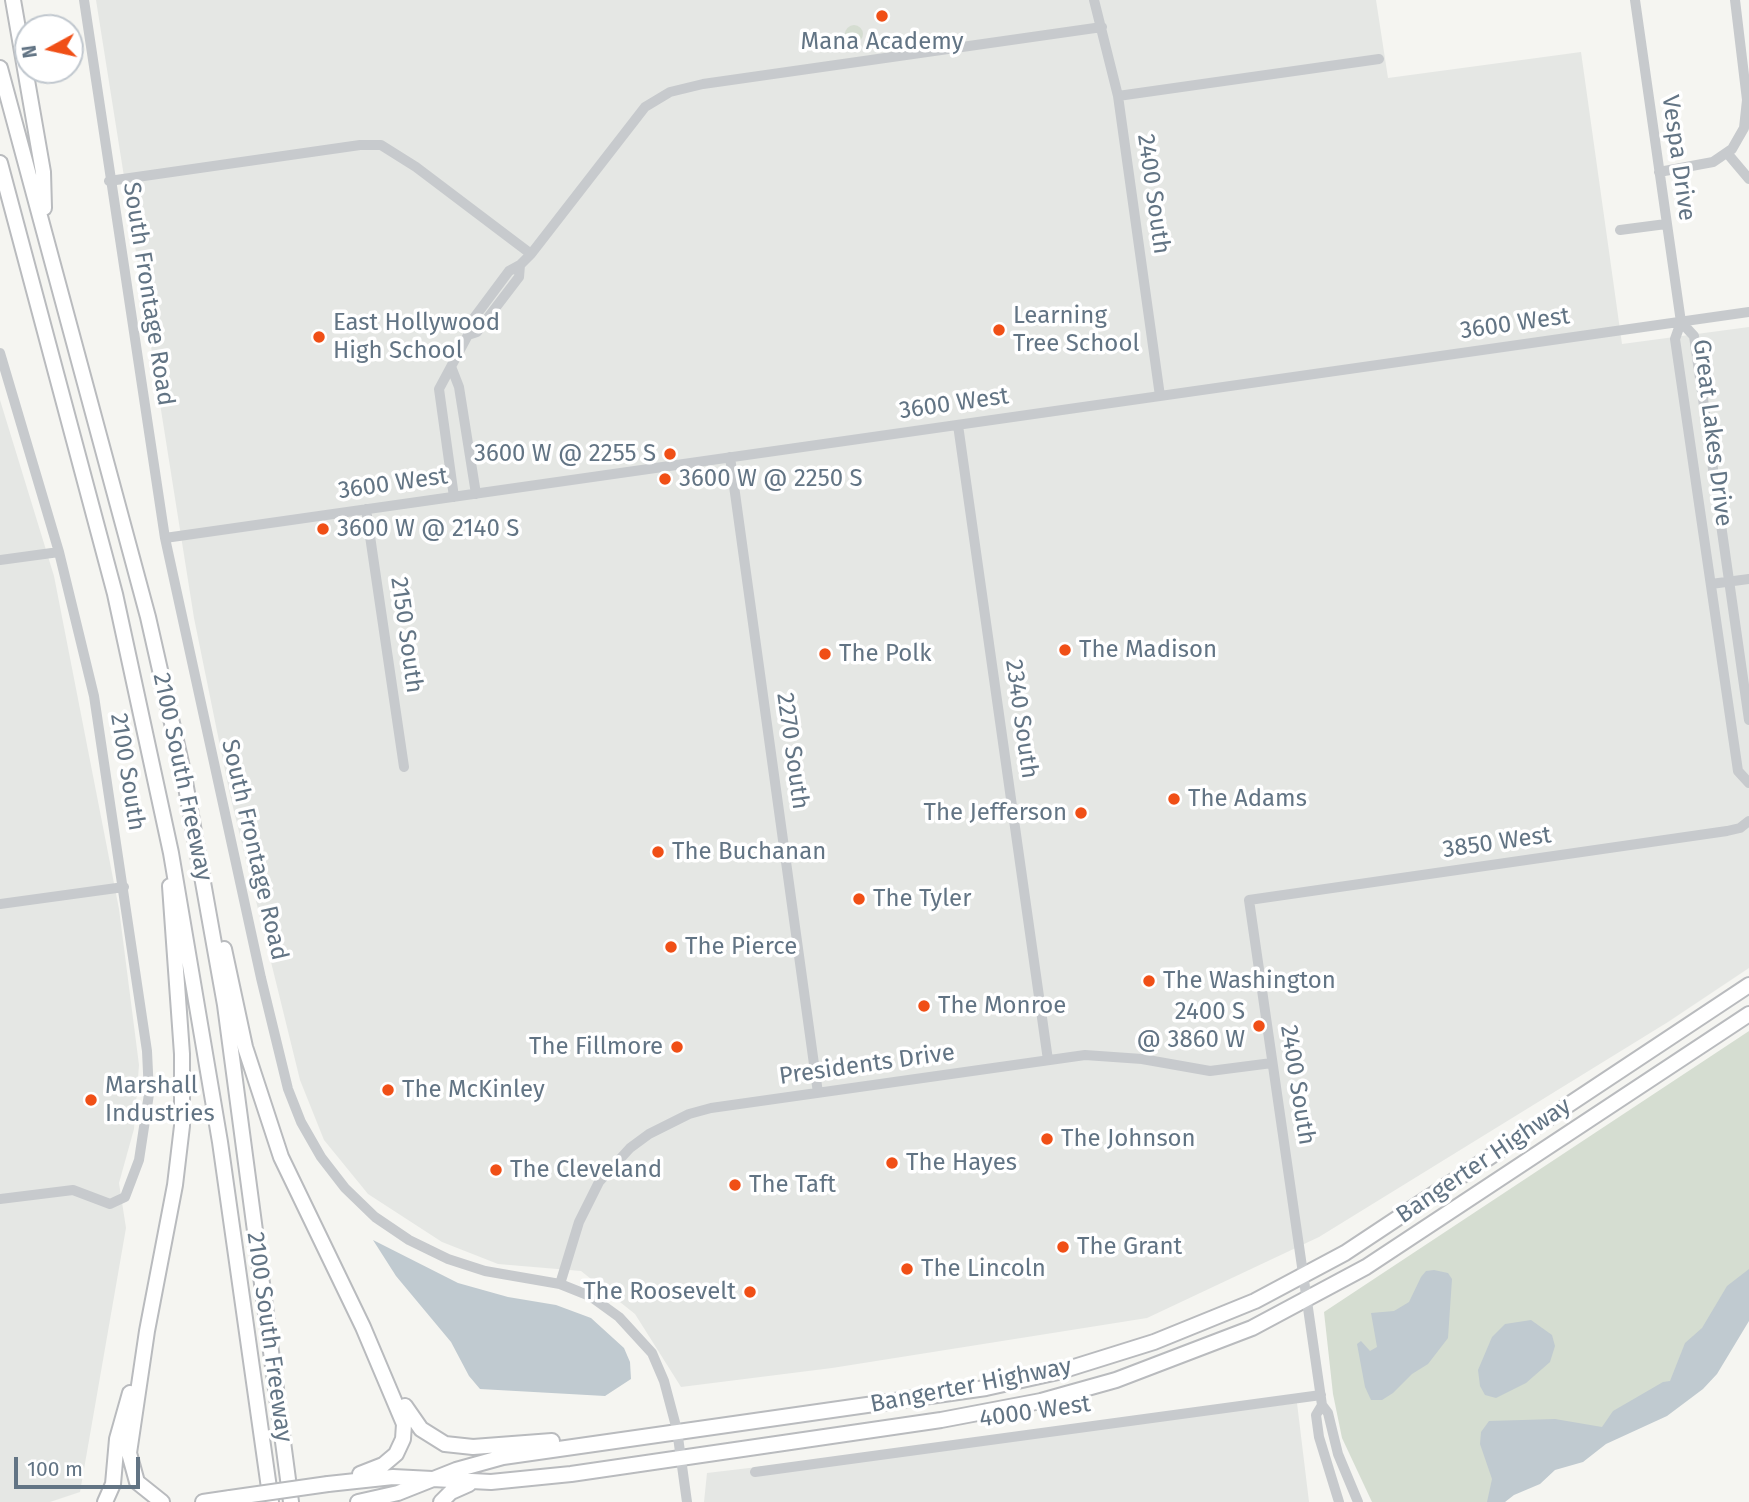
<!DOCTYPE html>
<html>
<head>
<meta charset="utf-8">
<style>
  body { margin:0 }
  #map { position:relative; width:1749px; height:1502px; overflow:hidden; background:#f5f5f1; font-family:"Fira Sans",sans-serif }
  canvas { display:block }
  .north { position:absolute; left:14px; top:14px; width:70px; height:70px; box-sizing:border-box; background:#fff; border:2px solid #c0c7ce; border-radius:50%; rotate:262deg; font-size:19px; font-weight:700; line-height:28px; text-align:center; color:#627484 }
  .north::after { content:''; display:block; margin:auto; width:24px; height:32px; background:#f04f16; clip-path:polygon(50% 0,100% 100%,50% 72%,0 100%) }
  .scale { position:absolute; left:14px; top:1457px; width:126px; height:32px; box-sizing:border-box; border:4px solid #627484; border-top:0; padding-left:9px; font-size:21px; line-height:24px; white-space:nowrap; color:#627484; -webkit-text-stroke:5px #fff; paint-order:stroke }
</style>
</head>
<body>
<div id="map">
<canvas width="1749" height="1502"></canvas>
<div class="north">N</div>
<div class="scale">100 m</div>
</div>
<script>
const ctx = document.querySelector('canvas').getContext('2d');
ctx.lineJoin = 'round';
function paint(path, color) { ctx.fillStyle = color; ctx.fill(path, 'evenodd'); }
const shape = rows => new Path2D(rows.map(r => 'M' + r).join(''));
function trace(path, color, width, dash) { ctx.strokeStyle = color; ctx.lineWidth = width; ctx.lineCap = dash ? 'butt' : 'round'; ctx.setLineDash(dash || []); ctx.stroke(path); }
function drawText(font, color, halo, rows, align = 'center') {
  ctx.font = font + ' "Fira Sans",sans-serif'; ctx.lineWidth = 7; ctx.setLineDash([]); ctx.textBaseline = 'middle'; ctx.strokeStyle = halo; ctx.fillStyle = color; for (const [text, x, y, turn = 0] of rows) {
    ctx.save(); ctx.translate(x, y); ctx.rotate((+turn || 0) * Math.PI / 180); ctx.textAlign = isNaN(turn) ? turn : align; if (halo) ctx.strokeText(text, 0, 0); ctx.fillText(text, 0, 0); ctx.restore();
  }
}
const built = shape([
  [96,0,1376,0,1388,78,1581,52,1622,344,1749,327,1749,968,1668,1022,1319,1237,1147,1318,832,1368,681,1387,635,1314,581,1271,498,1264,442,1242,368,1194,324,1140,300,1080,230,795,194,618],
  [0,400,54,576,119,909,139,1065,134,1129,119,1183,126,1228,80,1492,50,1502,0,1502],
  [1297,1403,1309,1502,704,1502,707,1473]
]);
const green = shape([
  '845 34a9 9 0 1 1 18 0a9 9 0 1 1-18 0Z',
  [1749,1031,1749,1309,1684,1386,1494,1502,1372,1502,1342,1438,1333,1394,1324,1312]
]);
const water = shape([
  [373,1240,458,1283,508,1297,556,1305,591,1318,624,1348,630,1362,631,1379,605,1396,480,1389,469,1376,451,1342,396,1276],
  [1749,1269,1749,1321,1717,1374,1703,1389,1667,1416,1606,1444,1583,1462,1555,1470,1540,1484,1514,1495,1505,1502,1487,1502,1492,1479,1480,1444,1481,1432,1489,1421,1555,1419,1602,1427,1613,1411,1663,1382,1670,1381,1685,1343,1702,1328,1727,1286],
  [1434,1270,1448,1273,1452,1279,1448,1338,1428,1364,1412,1374,1393,1393,1382,1400,1371,1400,1365,1387,1357,1344,1361,1341,1370,1351,1377,1347,1371,1313,1394,1311,1409,1302,1421,1277,1426,1271],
  [1531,1320,1552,1335,1555,1346,1550,1362,1526,1383,1496,1398,1485,1395,1480,1386,1478,1370,1492,1337,1505,1324]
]);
const minor = shape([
  [84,0,165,538,261,978,288,1089,301,1122,321,1157,345,1188,375,1217,409,1240,448,1259,485,1271,560,1284,590,1296,619,1317,652,1353,664,1381,677,1430,687,1502],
  [1094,0,1118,96,1160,396],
  [1635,0,1681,322,1675,339,1738,771,1749,783],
  [1118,96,1379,59],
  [1727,153,1749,179],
  [1659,172,1713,162,1732,149,1744,128,1747,100,1735,0],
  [109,181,360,145,381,145,416,167,531,254],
  [1620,230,1666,224],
  [1681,322,1694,336,1749,720],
  [468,335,477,332,519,277,520,265],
  [0,353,59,552,94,696,147,1051,149,1094,139,1160,125,1197,110,1204,73,1190,0,1199],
  [452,369,459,387,476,494],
  [958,425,1048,1060],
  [730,457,818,1093],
  [454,497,439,389,468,335,468,326,509,271,520,265,531,254,645,107,670,92,703,84,1102,27],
  [366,509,404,767],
  [165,538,1749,312],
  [0,560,59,552],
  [1711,584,1749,579],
  [0,904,124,887],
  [560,1284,579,1222,599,1182,630,1148,649,1134,689,1114,711,1108,1085,1055,1142,1059,1210,1071,1272,1063],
  [1322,1405,1316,1415,1319,1437,1339,1502],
  [755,1472,1321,1395],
  [1358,1502,1338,1454,1328,1413,1322,1405,1249,900,1727,831,1740,828,1749,821]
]);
const highway = shape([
  [13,0,43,172,44,208],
  [0,68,148,617,184,776,225,1005,291,1502],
  [0,163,115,594,171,853,220,1142,271,1502],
  [224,949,245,1047,281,1157,363,1327,404,1424,403,1439,396,1454,383,1465,360,1474],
  [405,1406,421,1429,445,1444,473,1447,552,1441],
  [328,1484,393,1477,491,1482,571,1474,941,1420,1041,1401,1116,1380,1252,1328,1366,1267,1749,1014],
  [105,1502,113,1484,117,1439,130,1393],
  [162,1502,137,1482,129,1453,147,1331,175,1185,182,1126,182,1054,170,886],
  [203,1502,230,1498],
  [358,1502,398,1493,456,1470,503,1457,986,1388,1058,1372,1154,1342,1255,1301,1345,1253,1749,985],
  [441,1502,451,1492,469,1484]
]);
const highwayBridge = shape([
  [230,1498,328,1484]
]);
const markers = [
  [882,16,7,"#f04f16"],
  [999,330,7,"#f04f16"],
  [319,337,7,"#f04f16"],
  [670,454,7,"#f04f16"],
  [665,479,7,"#f04f16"],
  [323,529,7,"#f04f16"],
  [1065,650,7,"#f04f16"],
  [825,654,7,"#f04f16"],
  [1174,799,7,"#f04f16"],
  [1081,813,7,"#f04f16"],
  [658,852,7,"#f04f16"],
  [859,899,7,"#f04f16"],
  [671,947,7,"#f04f16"],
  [1149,981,7,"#f04f16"],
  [924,1006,7,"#f04f16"],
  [1259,1026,7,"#f04f16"],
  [677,1047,7,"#f04f16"],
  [388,1090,7,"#f04f16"],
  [91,1100,7,"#f04f16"],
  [1047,1139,7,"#f04f16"],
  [892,1163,7,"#f04f16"],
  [496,1170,7,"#f04f16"],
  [735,1185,7,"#f04f16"],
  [1063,1247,7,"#f04f16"],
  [907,1269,7,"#f04f16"],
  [750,1292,7,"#f04f16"]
];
const poiNames = [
  ["Mana Academy",882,42,"center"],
  ["Learning",1013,316],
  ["Tree School",1013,344],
  ["East Hollywood",333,323],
  ["High School",333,351],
  ["3600 W @ 2255 S",656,454,"right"],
  ["3600 W @ 2250 S",679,479],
  ["3600 W @ 2140 S",337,529],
  ["The Madison",1079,650],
  ["The Polk",839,654],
  ["The Adams",1188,799],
  ["The Jefferson",1067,813,"right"],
  ["The Buchanan",672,852],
  ["The Tyler",873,899],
  ["The Pierce",685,947],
  ["The Washington",1163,981],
  ["The Monroe",938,1006],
  ["2400 S",1245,1012,"right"],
  ["@ 3860 W",1245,1040,"right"],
  ["The Fillmore",663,1047,"right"],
  ["Marshall",105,1086],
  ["Industries",105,1114],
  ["The McKinley",402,1090],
  ["The Johnson",1061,1139],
  ["The Hayes",906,1163],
  ["The Cleveland",510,1170],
  ["The Taft",749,1185],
  ["The Grant",1077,1247],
  ["The Lincoln",921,1269],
  ["The Roosevelt",736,1292,"right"]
];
const streetNames = [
  ["Vespa Drive",1678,158,82],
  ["2400 South",1153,194,82],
  ["South Frontage Road",148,294,81],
  ["3600 West",1515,324,-8],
  ["3600 West",954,404,-8],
  ["Great Lakes Drive",1712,433,83],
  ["3600 West",393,484,-8],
  ["2150 South",406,635,82],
  ["2340 South",1021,719,82],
  ["2270 South",792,751,82],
  ["2100 South",127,772,81],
  ["2100 South Freeway",182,777,78],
  ["3850 West",1497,843,-8],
  ["South Frontage Road",254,850,77],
  ["Presidents Drive",867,1065,-8],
  ["2400 South",1297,1085,81],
  ["Bangerter Highway",1484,1161,-34],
  ["2100 South Freeway",269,1337,82],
  ["Bangerter Highway",971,1386,-11],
  ["4000 West",1035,1412,-8]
];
paint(built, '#e5e7e4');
paint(green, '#d5ddd1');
paint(water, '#c0cad0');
trace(highway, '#b9bbbe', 18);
trace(minor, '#c7cacd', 10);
trace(highway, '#fff', 14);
trace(highwayBridge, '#b9bbbe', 18, []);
trace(highwayBridge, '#fff', 14);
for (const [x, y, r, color] of markers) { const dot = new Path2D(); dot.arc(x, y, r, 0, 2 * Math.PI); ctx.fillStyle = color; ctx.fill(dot); trace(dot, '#fff', 2.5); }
drawText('24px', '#627484', '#fff', poiNames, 'left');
drawText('24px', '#627484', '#fff', streetNames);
</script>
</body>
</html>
